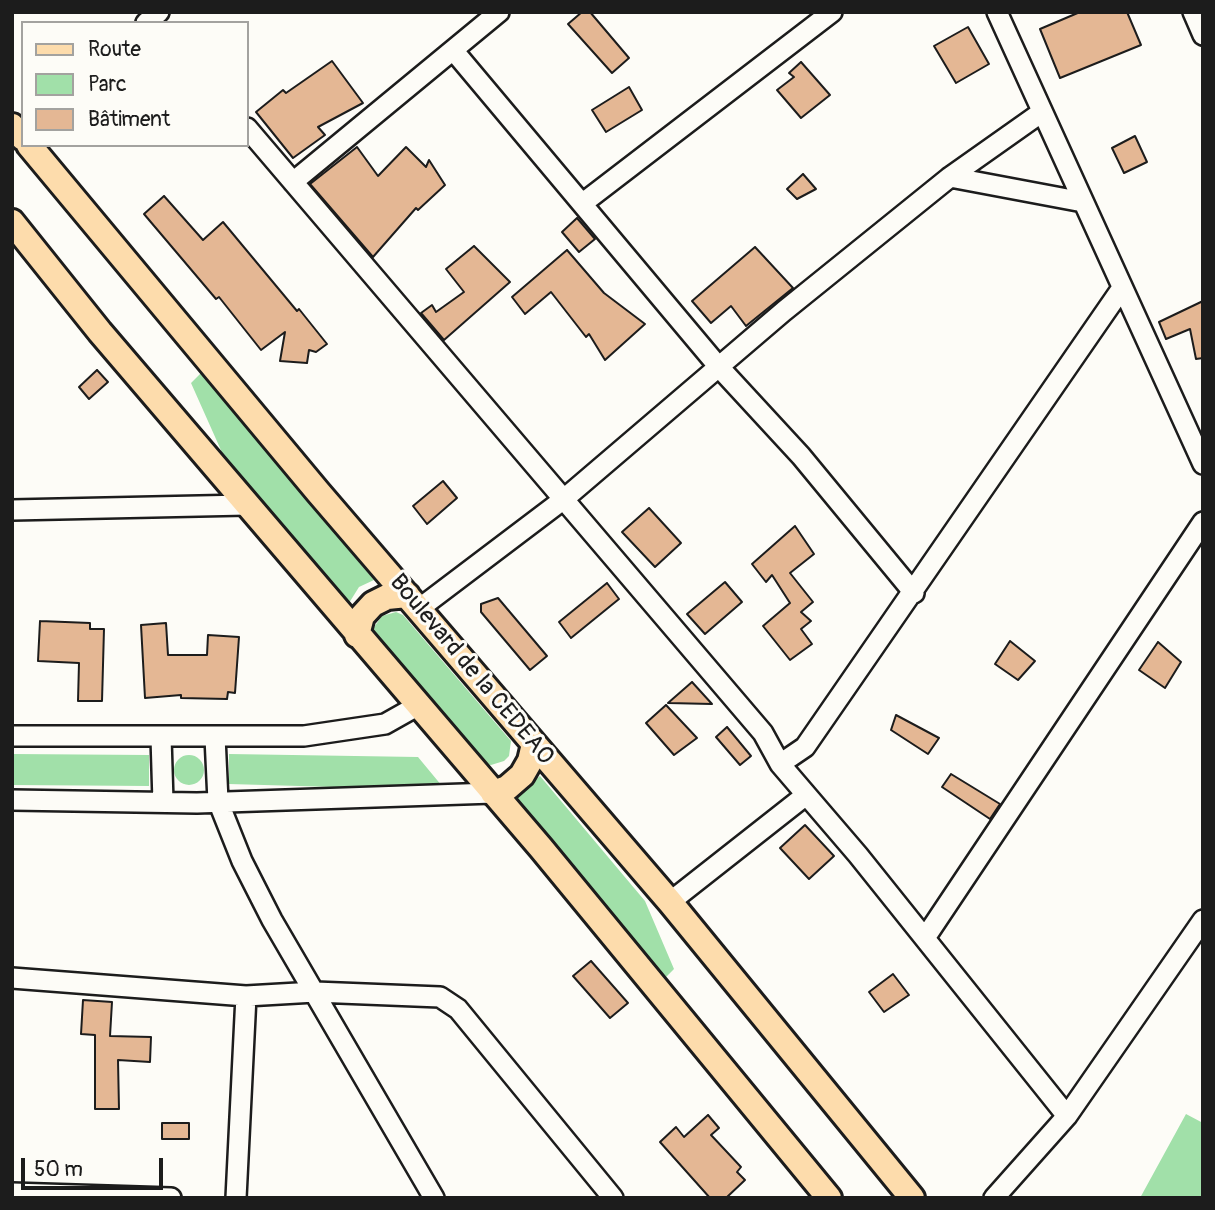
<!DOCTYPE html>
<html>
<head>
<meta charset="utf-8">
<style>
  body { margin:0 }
  #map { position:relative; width:1215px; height:1210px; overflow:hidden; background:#fdfcf7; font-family:Pangolin,sans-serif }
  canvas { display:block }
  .frame { position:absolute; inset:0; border:14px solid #1c1c1c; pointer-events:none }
  .legend { position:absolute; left:21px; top:21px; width:228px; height:126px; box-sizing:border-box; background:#fdfcf7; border:2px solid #a3a29f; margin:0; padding:9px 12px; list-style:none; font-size:21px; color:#1c1c1c }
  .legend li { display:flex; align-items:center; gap:14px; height:35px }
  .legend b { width:35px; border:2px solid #a3a29f }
  .scale { position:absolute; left:21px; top:1158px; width:142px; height:32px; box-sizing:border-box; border:4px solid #1c1c1c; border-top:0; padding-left:9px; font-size:21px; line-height:24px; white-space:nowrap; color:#1c1c1c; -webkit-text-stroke:5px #fdfcf7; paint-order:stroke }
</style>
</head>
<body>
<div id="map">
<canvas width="1215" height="1210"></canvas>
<div class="frame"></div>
<ul class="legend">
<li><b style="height:9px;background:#fddcac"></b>Route</li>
<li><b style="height:19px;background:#a1e0a9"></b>Parc</li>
<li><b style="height:19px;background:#e4b794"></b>Bâtiment</li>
</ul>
<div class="scale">50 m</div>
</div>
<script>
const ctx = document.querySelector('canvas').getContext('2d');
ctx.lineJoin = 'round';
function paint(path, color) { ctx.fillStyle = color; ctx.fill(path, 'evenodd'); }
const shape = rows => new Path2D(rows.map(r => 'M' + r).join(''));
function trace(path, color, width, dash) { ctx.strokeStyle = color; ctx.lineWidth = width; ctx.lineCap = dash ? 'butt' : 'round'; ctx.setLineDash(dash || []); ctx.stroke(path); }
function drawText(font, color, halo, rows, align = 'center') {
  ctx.font = font + ' Pangolin,sans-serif'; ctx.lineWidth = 6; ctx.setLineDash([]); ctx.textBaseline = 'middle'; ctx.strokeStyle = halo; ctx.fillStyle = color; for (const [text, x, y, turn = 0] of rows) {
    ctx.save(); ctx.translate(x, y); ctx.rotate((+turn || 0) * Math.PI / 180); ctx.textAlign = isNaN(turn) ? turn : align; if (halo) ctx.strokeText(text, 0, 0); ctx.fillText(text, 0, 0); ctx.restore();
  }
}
const green = shape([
  [201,373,374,580,359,587,349,603,224,457,191,383],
  [396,612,403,615,511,741,509,756,504,761,491,765,484,764,374,634,374,627,382,616],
  [12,754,149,755,149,786,12,785],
  [229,754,418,757,442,786,440,790,229,784],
  '174 770a15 15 0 1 1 30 0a15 15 0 1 1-30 0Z',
  [540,776,645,901,674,969,664,979,512,800],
  [1186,1114,1203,1123,1203,1198,1140,1198]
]);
const building = shape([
  [582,12,590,12,629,58,612,73,568,24,582,12],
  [1080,12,1127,12,1141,45,1060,78,1040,29,1080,12],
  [968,27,989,64,956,83,934,46,968,27],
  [332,61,363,103,318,127,325,135,293,158,256,112,283,90,286,93,332,61],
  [801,62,830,95,801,118,777,90,794,77,789,73,801,62],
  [629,87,642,110,606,132,592,110,629,87],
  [1135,136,1147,162,1124,173,1112,148,1135,136],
  [357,147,378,176,406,147,426,167,429,160,445,185,418,210,416,208,373,257,310,184,357,147],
  [803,174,816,189,797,199,787,189,803,174],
  [164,196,203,240,223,222,297,311,299,309,327,344,316,352,309,350,307,363,280,361,285,332,261,350,219,297,216,299,144,214,164,196],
  [577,218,595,239,579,252,562,232,577,218],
  [474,246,510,282,444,340,421,313,432,305,436,312,464,292,446,269,474,246],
  [755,247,793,288,746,326,731,306,711,323,692,301,755,247],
  [567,250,604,293,645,324,605,360,589,334,586,337,551,292,525,314,512,297,567,250],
  [1203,301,1203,358,1196,359,1190,329,1166,339,1159,322,1203,301],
  [97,370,108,382,89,399,79,387,97,370],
  [443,481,457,498,427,524,413,506,443,481],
  [649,508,681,543,655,567,622,532,649,508],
  [795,526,814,554,790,573,813,602,801,612,811,621,801,629,812,644,790,660,763,626,790,603,772,575,766,582,752,564,795,526],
  [725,582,742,602,705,634,687,614,725,582],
  [607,583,619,599,571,638,559,622,607,583],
  [498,598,547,656,530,670,481,612,481,604,498,598],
  [40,621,90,623,90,629,104,629,102,701,78,701,79,663,38,661,40,621],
  [166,623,168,655,207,655,208,635,239,637,235,693,228,692,227,699,181,698,181,695,145,698,141,625,166,623],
  [1010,641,1035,661,1018,680,995,664,1010,641],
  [1158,642,1181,662,1165,688,1139,670,1158,642],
  [692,682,712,704,668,703,692,682],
  [666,705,697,738,674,755,646,723,666,705],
  [896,715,939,738,928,754,891,730,896,715],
  [727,727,751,756,740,765,716,737,727,727],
  [951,774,1000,804,990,819,942,787,951,774],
  [805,825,834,856,809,879,780,848,805,825],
  [591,961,628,1003,610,1018,573,976,591,961],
  [893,974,909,995,884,1012,869,992,893,974],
  [83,1000,112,1002,110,1036,151,1037,150,1062,118,1060,119,1109,95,1109,95,1035,81,1034,83,1000],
  [708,1115,719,1128,711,1135,741,1167,737,1172,745,1180,726,1198,710,1198,660,1142,676,1127,684,1137,708,1115],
  [162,1123,189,1123,189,1139,162,1139,162,1123]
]);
const minor = shape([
  [997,12,1203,464],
  [1193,12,1203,35],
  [146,23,159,12],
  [453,50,718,366,801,456,914,593],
  [247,128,763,733,780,764,858,855,1067,1116],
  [950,177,1083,202],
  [293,182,499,12],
  [583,203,832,12],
  [12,510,246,505],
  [420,608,564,499,784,311,950,177,1042,112],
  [12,736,304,736,385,724,417,706],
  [161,737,163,802],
  [215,737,218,801,242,861,272,920,434,1198],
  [780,764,805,747,1122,288],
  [12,800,197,803,493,793],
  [670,902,806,795],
  [925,938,1203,522],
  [12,978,246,996,315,992,440,997,458,1009,613,1198],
  [12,1193,171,1198],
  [236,1198,246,996],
  [994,1198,1067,1116,1203,920]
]);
const major = shape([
  [12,126,23,138],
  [29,145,318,492,670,902,912,1198],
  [12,222,100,332,541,848,829,1198],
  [357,635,362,616,373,604,387,597,407,595],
  [493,793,507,788,522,775,530,761,534,744]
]);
const streetNames = [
  ["Boulevard de la CEDEAO",471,670,50]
];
paint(green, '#a1e0a9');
paint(building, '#e4b794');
trace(building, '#1c1c1c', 2);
trace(minor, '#1c1c1c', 24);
trace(major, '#1c1c1c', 30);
trace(minor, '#fdfcf7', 19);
trace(major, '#fddcac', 24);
drawText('24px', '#1c1c1c', '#fdfcf7', streetNames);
</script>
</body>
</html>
